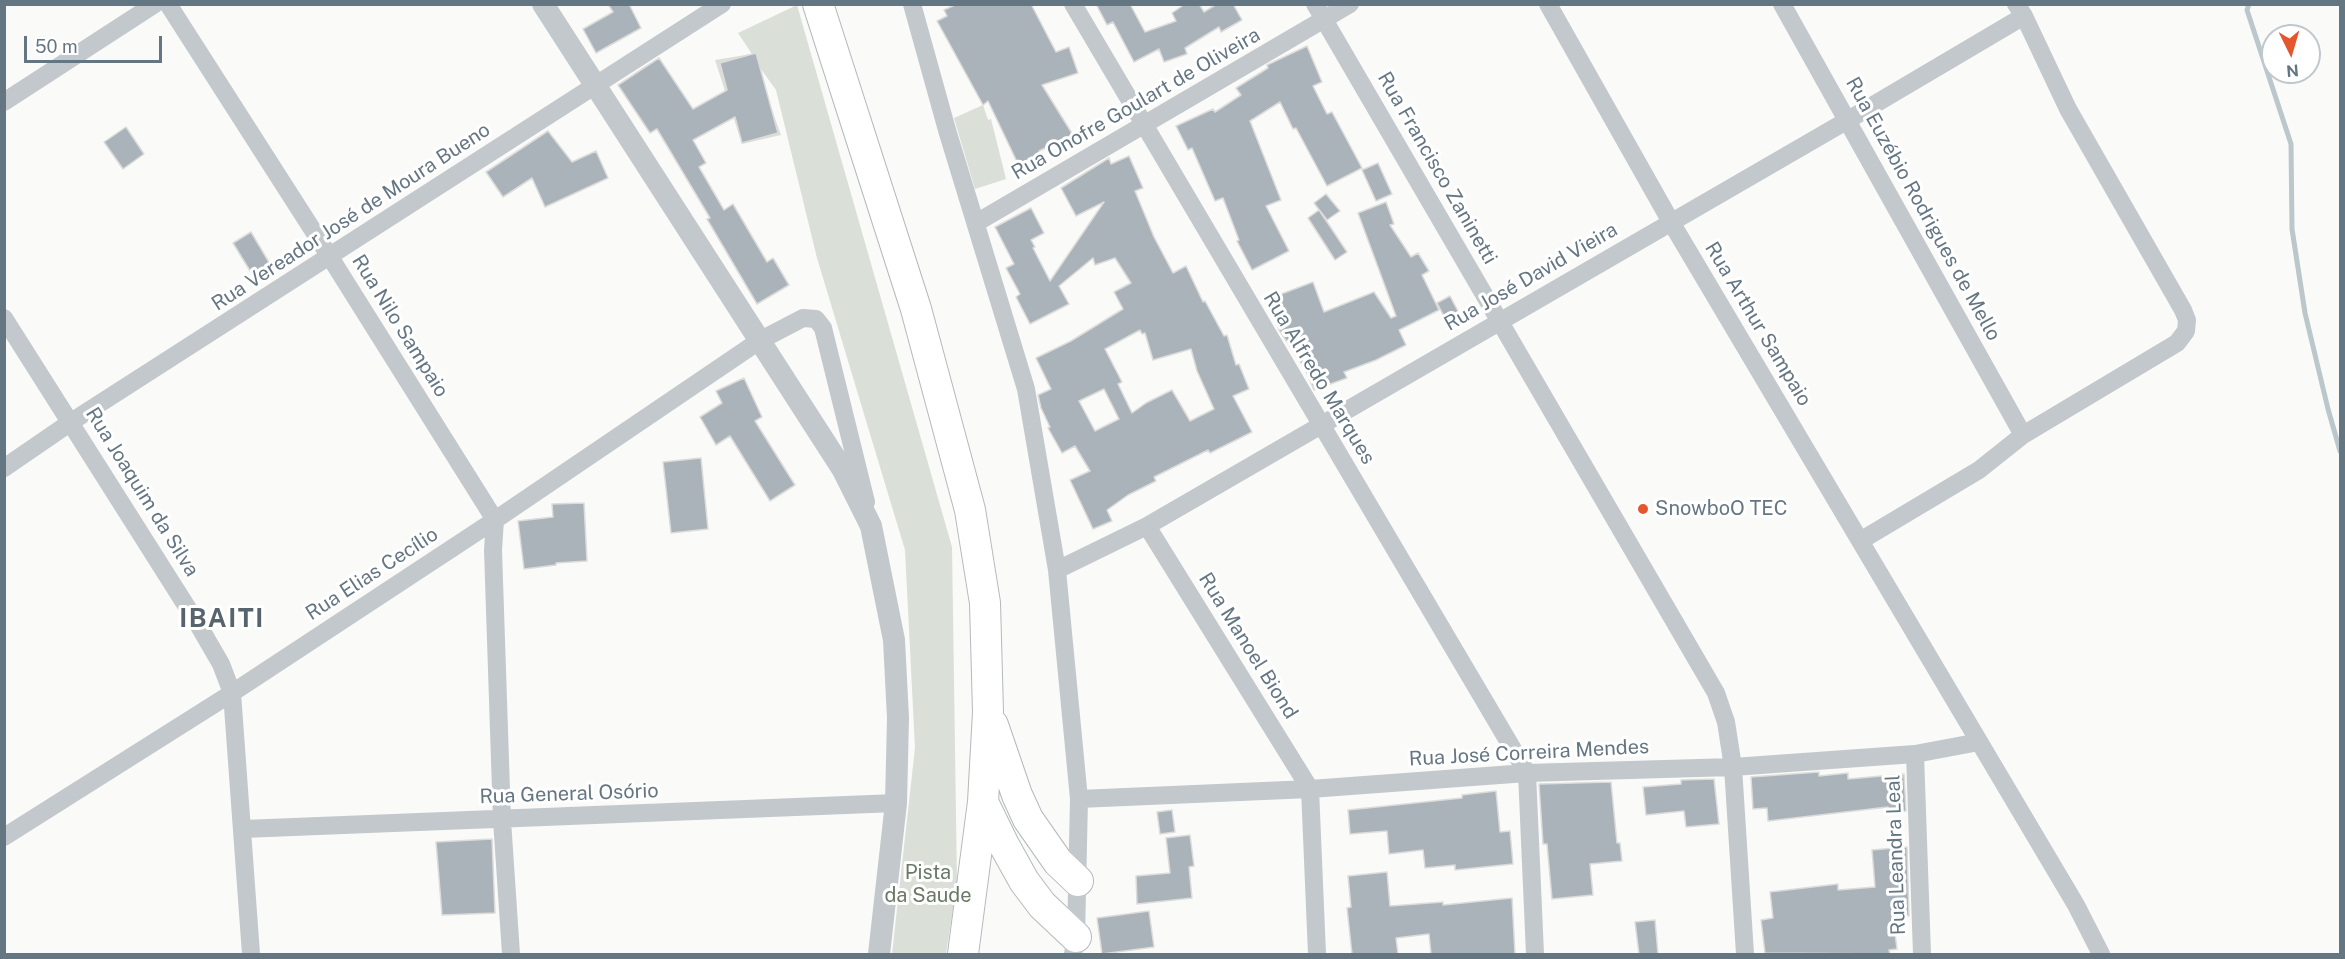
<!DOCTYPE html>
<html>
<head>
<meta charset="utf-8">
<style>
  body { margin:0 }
  #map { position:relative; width:2345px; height:959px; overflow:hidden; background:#fafaf8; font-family:"Public Sans",sans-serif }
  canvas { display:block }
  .frame { position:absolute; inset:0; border:6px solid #657683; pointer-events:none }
  .north { position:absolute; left:2261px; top:24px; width:60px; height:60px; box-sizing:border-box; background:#fff; border:2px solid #c1c8cd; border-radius:50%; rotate:175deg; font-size:16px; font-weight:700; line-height:24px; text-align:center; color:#657683 }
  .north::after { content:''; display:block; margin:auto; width:21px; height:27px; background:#e4572e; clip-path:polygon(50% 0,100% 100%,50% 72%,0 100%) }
  .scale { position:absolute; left:24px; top:36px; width:138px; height:27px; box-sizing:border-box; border:3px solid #657683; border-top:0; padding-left:8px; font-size:18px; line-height:21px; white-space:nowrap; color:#657683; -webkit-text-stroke:4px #fff; paint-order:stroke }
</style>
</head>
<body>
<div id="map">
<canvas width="2345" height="959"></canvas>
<div class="frame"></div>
<div class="north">N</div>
<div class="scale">50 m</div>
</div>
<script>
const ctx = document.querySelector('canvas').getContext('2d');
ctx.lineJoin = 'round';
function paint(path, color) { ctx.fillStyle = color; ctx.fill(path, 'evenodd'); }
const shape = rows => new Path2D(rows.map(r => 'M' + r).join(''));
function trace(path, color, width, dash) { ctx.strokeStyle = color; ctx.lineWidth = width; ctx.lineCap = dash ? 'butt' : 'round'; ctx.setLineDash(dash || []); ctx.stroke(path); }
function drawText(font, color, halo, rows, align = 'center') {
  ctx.font = font + ' "Public Sans",sans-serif'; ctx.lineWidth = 6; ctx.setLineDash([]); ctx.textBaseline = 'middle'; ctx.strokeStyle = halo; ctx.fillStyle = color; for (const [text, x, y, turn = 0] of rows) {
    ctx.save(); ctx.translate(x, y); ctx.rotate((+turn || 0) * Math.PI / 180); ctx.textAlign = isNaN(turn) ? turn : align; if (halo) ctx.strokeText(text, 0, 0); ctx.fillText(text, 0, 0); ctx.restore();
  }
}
const green = shape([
  [797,5,952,547,957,884,946,954,892,954,915,748,905,550,817,258,776,90,753,58,781,135,742,144,715,60,752,54,738,33],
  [983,105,988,120,991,119,1006,179,975,189,954,118]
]);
const stream = shape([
  [2249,4,2247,10,2291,144,2292,229,2305,313,2328,409,2340,451]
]);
const building = shape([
  [608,4,629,4,641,28,596,53,583,29,613,12,608,4],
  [957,4,1031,4,1056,52,1069,47,1078,73,1042,85,1073,135,1039,151,1041,156,1019,166,988,101,983,105,937,21,947,16,944,10,957,4],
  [1096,4,1130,4,1145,32,1176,21,1172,13,1185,4,1199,4,1204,12,1217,4,1233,4,1242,20,1221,32,1219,27,1185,48,1187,54,1164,62,1159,49,1134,62,1113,22,1107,25,1096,4],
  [1307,46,1322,82,1313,86,1327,114,1332,112,1362,168,1327,186,1296,128,1293,129,1280,102,1250,121,1281,200,1266,206,1289,251,1252,270,1237,241,1239,240,1223,198,1215,201,1192,148,1188,150,1176,126,1213,109,1215,112,1241,95,1236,88,1268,68,1267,65,1307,46],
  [756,53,778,133,742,143,735,117,693,140,706,163,699,167,724,210,733,204,767,262,773,258,789,285,757,304,707,219,710,218,657,129,650,133,618,85,659,58,693,109,727,90,720,63,756,53],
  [126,127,144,154,123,169,104,142,126,127],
  [548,131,572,162,596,151,608,178,545,207,532,178,503,197,486,172,548,131],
  [1129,156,1143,188,1135,191,1154,237,1173,273,1186,266,1203,302,1205,301,1224,336,1227,335,1236,365,1239,364,1249,389,1233,396,1252,432,1210,453,1208,450,1154,477,1156,481,1128,495,1107,510,1112,521,1093,529,1070,480,1090,471,1075,446,1062,453,1048,428,1050,427,1041,408,1038,395,1051,389,1036,358,1071,341,1123,309,1114,292,1131,283,1115,258,1095,265,1093,258,1059,286,1069,304,1030,324,1016,297,1020,294,1006,268,1014,264,995,227,1031,208,1044,233,1031,240,1035,247,1033,248,1050,281,1104,202,1076,216,1061,188,1109,158,1111,164,1129,156],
  [1140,330,1142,334,1145,333,1153,360,1191,349,1197,371,1214,409,1190,421,1172,390,1146,403,1132,413,1118,384,1122,382,1105,349,1140,330],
  [1104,389,1119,419,1095,431,1079,401,1104,389],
  [1378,163,1392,194,1376,201,1362,170,1378,163],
  [1326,194,1340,211,1327,220,1314,203,1326,194],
  [1386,202,1394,224,1390,225,1411,257,1418,253,1429,271,1422,275,1439,310,1399,330,1406,345,1376,360,1344,372,1347,378,1314,390,1305,369,1279,330,1268,299,1313,282,1324,312,1374,292,1391,318,1396,316,1358,213,1386,202],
  [1319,210,1347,252,1335,260,1308,218,1319,210],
  [251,232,273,269,255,279,233,243,251,232],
  [1450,296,1460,315,1447,322,1437,303,1450,296],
  [744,378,762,417,755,421,795,485,770,501,730,436,716,445,700,417,722,403,716,391,744,378],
  [701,458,708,529,671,533,663,462,701,458],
  [584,503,587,561,556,563,556,565,524,569,518,521,553,517,552,504,584,503],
  [1819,772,1819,776,1848,773,1848,779,1904,774,1906,811,1888,814,1888,807,1768,821,1767,808,1753,809,1751,777,1819,772],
  [1714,779,1719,824,1686,827,1684,811,1646,815,1643,787,1681,784,1681,780,1714,779],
  [1611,782,1617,843,1620,843,1622,861,1590,864,1593,895,1552,899,1547,844,1543,844,1539,784,1611,782],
  [1496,791,1500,832,1510,831,1513,864,1455,870,1455,865,1425,868,1423,850,1389,854,1387,831,1350,834,1348,810,1462,798,1462,795,1496,791],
  [1172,810,1175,832,1160,834,1157,812,1172,810],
  [1190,835,1194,866,1189,867,1192,898,1137,904,1136,876,1170,873,1166,838,1190,835],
  [492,839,495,913,442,915,436,842,492,839],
  [1907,847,1909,916,1893,918,1897,949,1889,950,1890,954,1765,953,1761,920,1773,918,1770,892,1838,884,1838,890,1875,887,1872,850,1907,847],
  [1387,872,1390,906,1443,902,1443,905,1512,898,1515,954,1431,954,1429,934,1396,938,1398,954,1352,954,1347,908,1351,907,1348,876,1387,872],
  [1149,911,1154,947,1102,954,1097,918,1149,911],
  [1655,920,1658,954,1639,954,1635,922,1655,920]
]);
const minor = shape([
  [168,4,330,257,495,520,493,550,502,820,511,954],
  [912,4,947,130,1026,389,1057,570,1079,799,1076,937,1073,954],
  [1073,4,1527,773,1535,954],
  [1315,4,1716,693,1726,722,1733,767,1745,954],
  [1548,4,1671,222,2076,905,2101,954],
  [1782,4,2023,435],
  [4,102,155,4],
  [976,223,1350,4],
  [4,318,199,626,221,664,232,693,251,954],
  [4,468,71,422,722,4],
  [1147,526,1310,789,1317,954],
  [1860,541,1979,470,2023,435,2177,343,2186,331,2187,320,2183,310,2068,109,2024,16,2016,4],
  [1057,570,1147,526,1848,120,2024,16],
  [1915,754,1922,954],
  [1079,799,1310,789,1527,773,1733,767,1915,754,1979,742],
  [243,829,896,803],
  [4,837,232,693,495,520,759,341,803,318,816,319,823,328,866,502]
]);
const tertiary = shape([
  [543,4,843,470,871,526,894,640,898,718,896,803,879,954]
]);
const trunk = shape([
  [818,4,916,309,970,510,985,603,988,712,983,802,963,954],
  [993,725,1017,795,1028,819,1058,862,1078,881],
  [983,802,1004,845,1024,881,1042,905,1076,937]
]);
const markers = [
  [1643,509,6,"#e4572e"]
];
const streetNames = [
  ["Rua Onofre Goulart de Oliveira",1136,104,-30],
  ["Rua Francisco Zaninetti",1437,168,60],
  ["Rua Euzébio Rodrigues de Mello",1923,209,61],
  ["Rua Vereador José de Moura Bueno",351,217,-33],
  ["Rua José David Vieira",1531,277,-30],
  ["Rua Arthur Sampaio",1758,324,59],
  ["Rua Nilo Sampaio",400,326,58],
  ["Rua Alfredo Marques",1319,378,59],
  ["Rua Joaquim da Silva",142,492,58],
  ["Rua Elias Cecílio",372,574,-33],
  ["Rua Manoel Biond",1248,646,58],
  ["Rua José Correira Mendes",1529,753,-3],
  ["Rua General Osório",569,794,-2],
  ["Rua Leandra Leal",1896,855,-92]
];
const poiNames = [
  ["SnowboO TEC",1655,509]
];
const parkNames = [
  ["Pista",928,873],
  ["da Saude",928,896]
];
const districtNames = [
  ["IBAITI",222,619]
];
paint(green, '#dadfd7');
trace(stream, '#bbc7cb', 5);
paint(building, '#aab3b9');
trace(building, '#dcdcda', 1.5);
trace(trunk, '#b4b9bd', 32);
trace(minor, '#c3c8cc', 18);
trace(tertiary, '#c3c8cc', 22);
trace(trunk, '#fff', 30);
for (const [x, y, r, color] of markers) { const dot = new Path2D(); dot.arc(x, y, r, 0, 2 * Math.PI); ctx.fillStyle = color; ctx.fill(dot); trace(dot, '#fff', 2); }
drawText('20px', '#657683', '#fff', streetNames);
drawText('20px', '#657683', '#fff', poiNames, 'left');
drawText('20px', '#687a64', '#fff', parkNames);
ctx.letterSpacing = '1.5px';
drawText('bold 26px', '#57646e', '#fff', districtNames);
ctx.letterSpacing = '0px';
</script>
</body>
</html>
